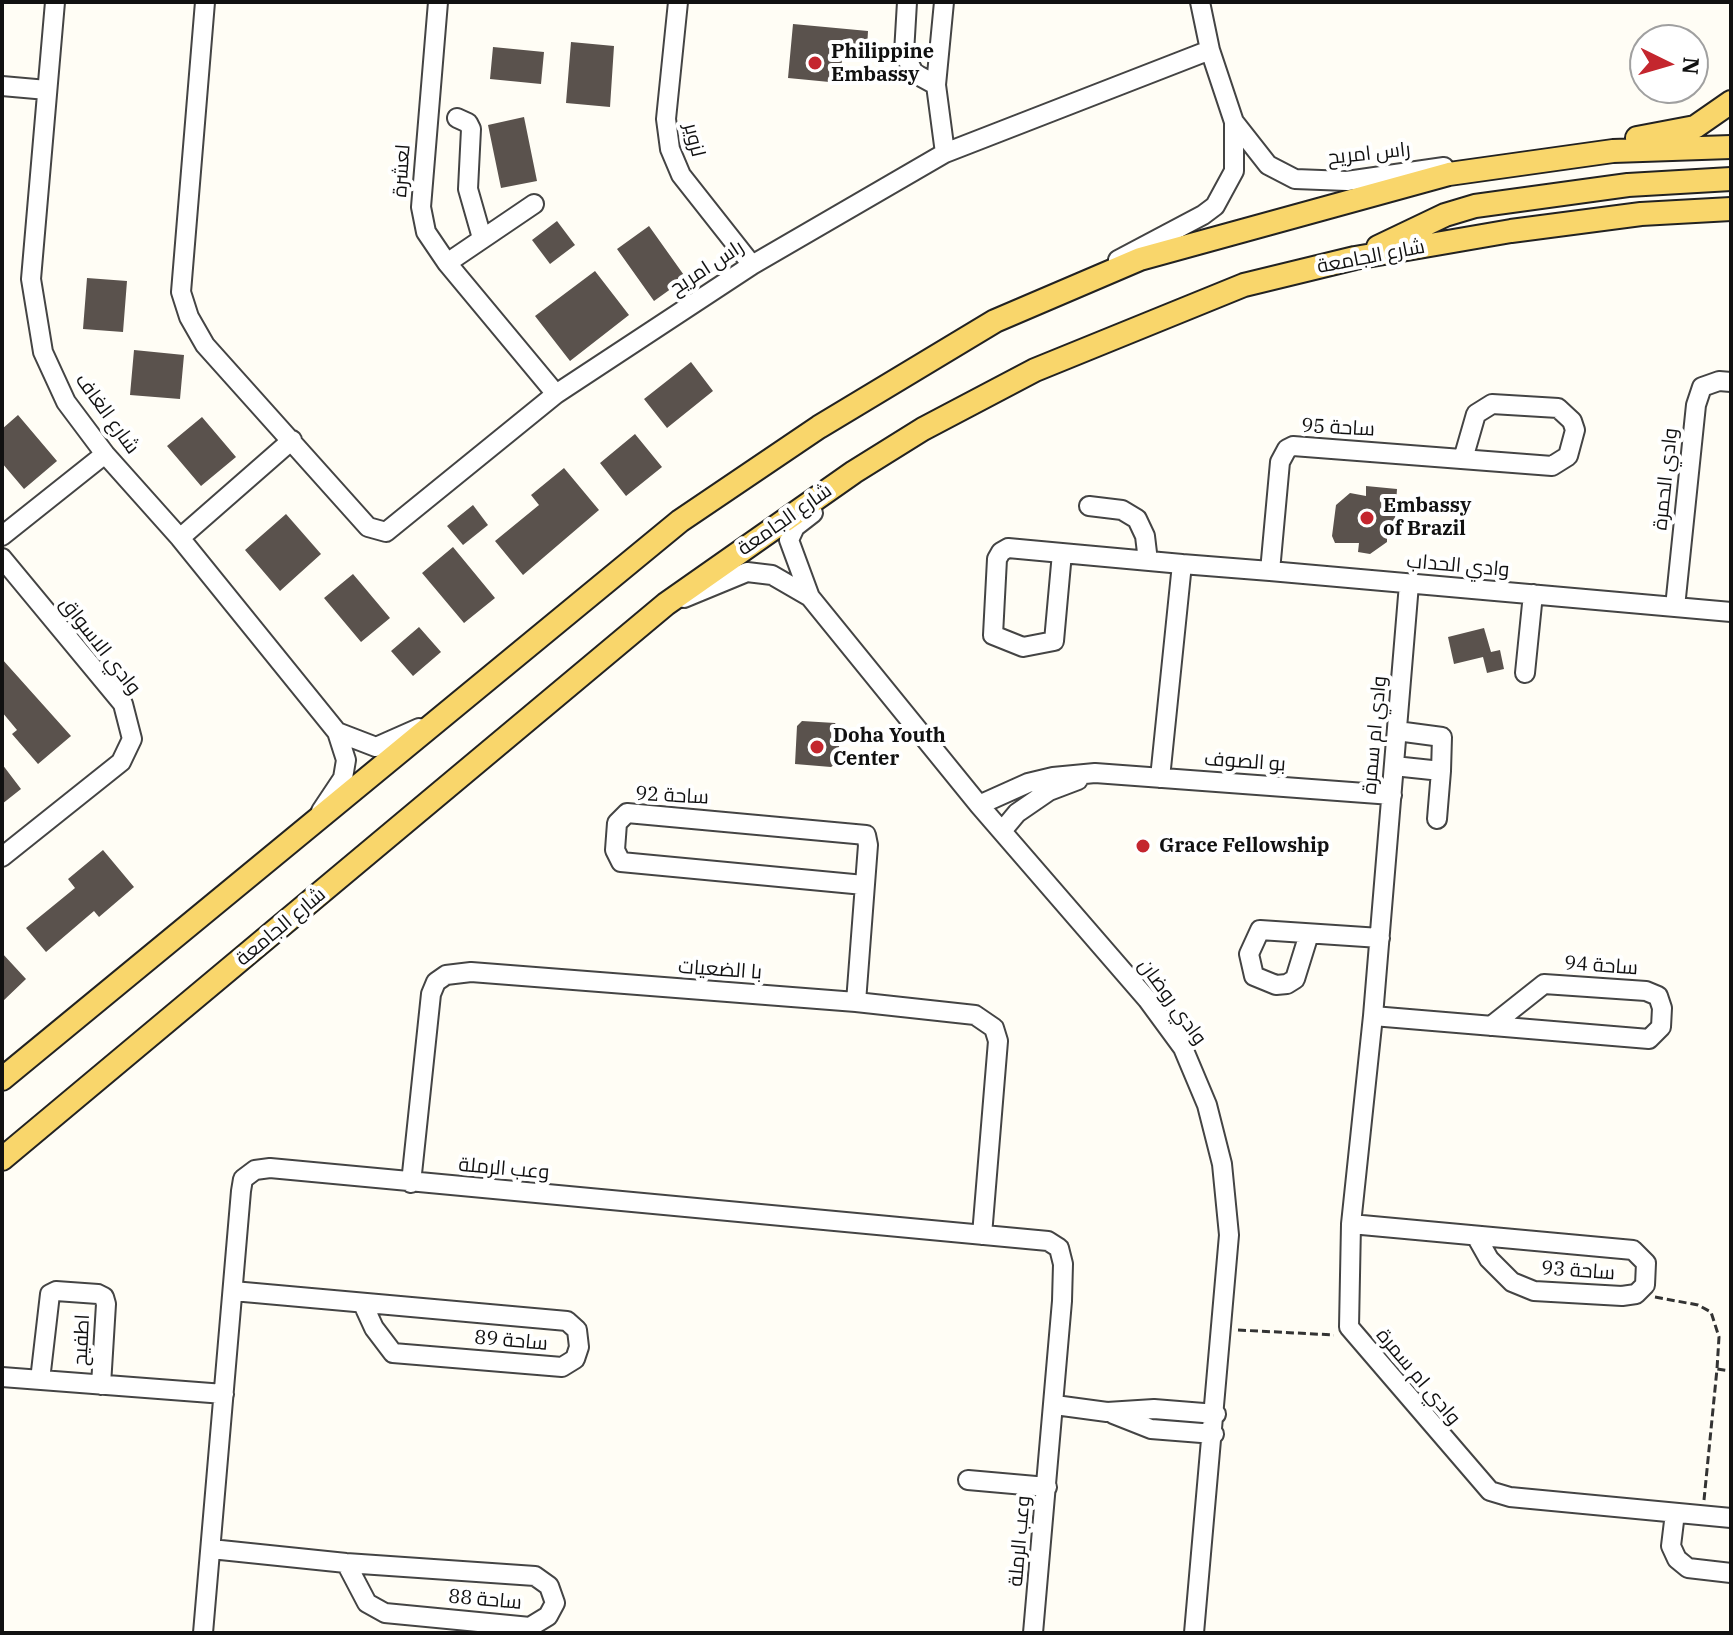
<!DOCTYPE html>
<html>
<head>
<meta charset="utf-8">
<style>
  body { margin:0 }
  #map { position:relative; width:1733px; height:1635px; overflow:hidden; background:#fffdf5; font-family:"IBM Plex Serif",serif }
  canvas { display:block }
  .frame { position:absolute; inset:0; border:4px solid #111; pointer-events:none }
  .north { position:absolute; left:1629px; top:24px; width:80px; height:80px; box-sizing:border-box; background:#fff; border:2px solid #a0a0a0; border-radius:50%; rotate:95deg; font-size:22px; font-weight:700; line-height:32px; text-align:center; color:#111 }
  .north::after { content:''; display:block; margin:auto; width:28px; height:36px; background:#c4262e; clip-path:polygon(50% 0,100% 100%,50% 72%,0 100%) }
</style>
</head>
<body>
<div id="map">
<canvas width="1733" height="1635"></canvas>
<div class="frame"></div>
<div class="north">N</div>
</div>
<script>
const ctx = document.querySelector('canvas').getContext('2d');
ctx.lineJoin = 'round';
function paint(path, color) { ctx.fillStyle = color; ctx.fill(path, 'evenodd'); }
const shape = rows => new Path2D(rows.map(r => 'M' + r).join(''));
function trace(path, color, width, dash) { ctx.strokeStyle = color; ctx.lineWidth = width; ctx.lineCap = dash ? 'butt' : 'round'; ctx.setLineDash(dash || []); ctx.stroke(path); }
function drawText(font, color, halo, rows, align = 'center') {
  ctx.font = font + ' "IBM Plex Serif",Cairo,serif'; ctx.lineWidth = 8; ctx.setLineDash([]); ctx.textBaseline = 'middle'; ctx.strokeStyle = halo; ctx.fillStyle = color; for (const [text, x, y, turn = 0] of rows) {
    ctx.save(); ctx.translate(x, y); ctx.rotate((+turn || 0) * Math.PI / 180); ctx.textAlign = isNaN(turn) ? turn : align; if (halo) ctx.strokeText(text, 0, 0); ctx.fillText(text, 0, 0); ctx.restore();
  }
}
const building = shape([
  [793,24,868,31,867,49,843,47,840,83,788,78],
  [571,42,614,46,610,107,566,103],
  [493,47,544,52,541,84,490,79],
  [524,117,537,181,501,188,488,125],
  [557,221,575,245,550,264,532,240],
  [649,226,686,278,654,301,617,249],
  [595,271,629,315,570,361,535,316],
  [87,278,127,281,123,332,83,329],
  [134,350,184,355,180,399,130,395],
  [691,362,713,391,667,428,644,399],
  [18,415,57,461,24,489,2,463,2,429],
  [202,417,236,457,201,486,167,446],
  [635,434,662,467,626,496,600,463],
  [564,468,599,510,523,575,495,541,539,505,531,495],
  [1366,486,1397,489,1394,534,1387,534,1387,542,1370,554,1358,552,1359,543,1335,543,1332,536,1336,505,1350,493,1366,496],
  [473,505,488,525,463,545,447,526],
  [286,514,321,554,280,591,245,550],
  [453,547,495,598,464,623,422,573],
  [353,574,390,618,361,642,324,598],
  [419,627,441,652,413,676,391,651],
  [1484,628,1491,652,1500,650,1504,669,1487,673,1483,657,1454,664,1448,637],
  [2,659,71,736,38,764,12,734,17,730,2,712],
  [802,721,835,723,840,732,838,762,831,767,795,764,797,726],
  [2,764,21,789,2,804],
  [103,850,134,887,99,917,94,911,46,952,26,928,75,888,68,879],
  [2,953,26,979,2,1002]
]);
const path = shape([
  [1655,1297,1698,1305,1711,1312,1719,1337,1717,1369],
  [1238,1330,1334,1335],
  [1704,1500,1717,1369,1731,1371]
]);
const minor = shape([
  [55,2,31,279,43,352,66,402,105,454,180,538,337,732,346,760,343,778,321,811],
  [205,2,181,292,189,317,205,345,368,527,386,532,556,394,752,265,945,153,1210,50],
  [438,2,421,207,426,232,447,263,556,394],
  [678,2,666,119,670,149,681,175,752,265],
  [907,2,904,53,914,73,936,85],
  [944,2,936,85,945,153],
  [2,86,47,90],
  [457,118,468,123,471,129,468,189,482,238],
  [1235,123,1268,165,1295,179,1347,181,1444,167],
  [1118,260,1203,215,1215,206,1234,171,1234,122,1210,50,1200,2],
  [447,263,534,204],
  [1089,506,1122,510,1137,519,1145,536,1148,561],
  [813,513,795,527,789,540,810,597,979,805,1147,999,1183,1048,1207,1105,1222,1164,1229,1235,1194,1633],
  [2,536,105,454],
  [180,538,292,440],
  [1062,553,1054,641,1023,647,993,635,997,559,1001,552,1008,548,1062,553,1182,564,1270,571,1675,607,1731,612],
  [2,558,123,704,132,739,121,762,2,857],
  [1270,571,1280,462,1287,449,1293,446,1552,466,1568,456,1575,430,1572,421,1558,408,1492,404,1476,414,1463,459],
  [1409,584,1373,1016,1351,1224,1349,1327,1490,1491,1510,1497,1731,1518],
  [684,598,747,572,772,575,810,597],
  [1675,607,1696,405,1702,387,1719,381,1731,382],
  [1525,673,1533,594],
  [1397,731,1442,737,1441,771],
  [337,732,376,747,419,728],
  [1394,766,1441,771,1437,819],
  [1160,778,1182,564],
  [979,805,1028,783,1053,777,1095,773,1392,795],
  [1002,831,1017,813,1049,791,1078,780],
  [1309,934,1295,979,1287,984,1276,985,1254,976,1249,954,1260,930,1380,938],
  [856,1002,868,845,866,835,627,813,617,823,615,850,621,862,864,885],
  [1373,1016,1649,1039,1661,1027,1662,1008,1658,996,1646,991,1544,984,1491,1026],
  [411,1183,431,994,436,982,446,975,471,972,856,1002,975,1015,994,1028,998,1041,982,1235],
  [1351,1224,1633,1250,1646,1263,1645,1285,1636,1294,1622,1296,1534,1291,1512,1282,1489,1259,1476,1236],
  [233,1291,567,1321,577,1330,579,1347,575,1359,562,1367,393,1353,374,1328,363,1304],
  [2,1377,224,1394],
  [40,1380,50,1294,56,1291,98,1294,104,1297,106,1304,101,1385],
  [1055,1405,1107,1412,1154,1409,1216,1414],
  [1113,1414,1151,1429,1214,1434],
  [968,1480,1047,1487],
  [1675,1513,1671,1546,1677,1559,1688,1568,1731,1573],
  [211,1549,346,1563,535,1576,549,1586,555,1603,548,1616,530,1627,385,1613,367,1603,346,1563],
  [203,1633,241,1191,243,1179,255,1170,270,1168,1048,1241,1059,1248,1063,1264,1062,1301,1033,1633]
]);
const major = shape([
  [1637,138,1695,127,1731,102],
  [1378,247,1445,215,1475,206,1628,185,1731,179],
  [2,1079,680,521,819,427,995,321,1140,259,1449,174,1613,151,1731,147],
  [2,1159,666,604,854,472,923,429,1035,370,1244,285,1355,258,1511,231,1641,214,1731,209]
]);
const markers = [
  [815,63,8,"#c4262e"],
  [1367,518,8,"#c4262e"],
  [817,747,8,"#c4262e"],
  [1143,846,8,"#c4262e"]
];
const poiNames = [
  ["Philippine",831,52],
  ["Embassy",831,75],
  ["Embassy",1383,506],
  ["of Brazil",1383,529],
  ["Doha Youth",833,736],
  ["Center",833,759],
  ["Grace Fellowship",1159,846]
];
const streetNames = [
  ["لزوير",694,140,76],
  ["راس امريح",1369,154,-6],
  ["لعشرة",402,171,-86],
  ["شارع الجامعة",1371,257,-11],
  ["راس امريح",707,268,-33],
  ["شارع الغاف",107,414,54],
  ["ساحة 95",1338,428,3],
  ["وادي الحمرة",1666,479,-84],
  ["شارع الجامعة",785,520,-35],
  ["وادي الحداب",1458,566,5],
  ["وادي الاسواق",100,646,52],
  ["وادي ام سمرة",1375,735,-85],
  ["بو الصوف",1245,762,4],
  ["ساحة 92",672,796,3],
  ["شارع الجامعة",281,927,-40],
  ["ساحة 94",1601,966,4],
  ["با الضعيات",720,970,4],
  ["وادي روضان",1172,1002,54],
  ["وعب الرملة",504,1169,5],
  ["ساحة 93",1578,1271,4],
  ["اطفيح",82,1340,-87],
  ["ساحة 89",511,1341,5],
  ["وادي ام سمرة",1418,1377,50],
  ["وعب الرملة",1020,1541,-85],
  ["ساحة 88",485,1600,5]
];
paint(building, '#5a524d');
trace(minor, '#444', 22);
trace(major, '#222', 26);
trace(path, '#333', 3, [8, 4]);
trace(minor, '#fff', 18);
trace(major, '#f9d66b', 22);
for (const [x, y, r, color] of markers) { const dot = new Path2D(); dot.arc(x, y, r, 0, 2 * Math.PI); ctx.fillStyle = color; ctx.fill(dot); trace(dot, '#fff', 3); }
drawText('bold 20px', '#111', '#fff', poiNames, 'left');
drawText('20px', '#111', '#fff', streetNames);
</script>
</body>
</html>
